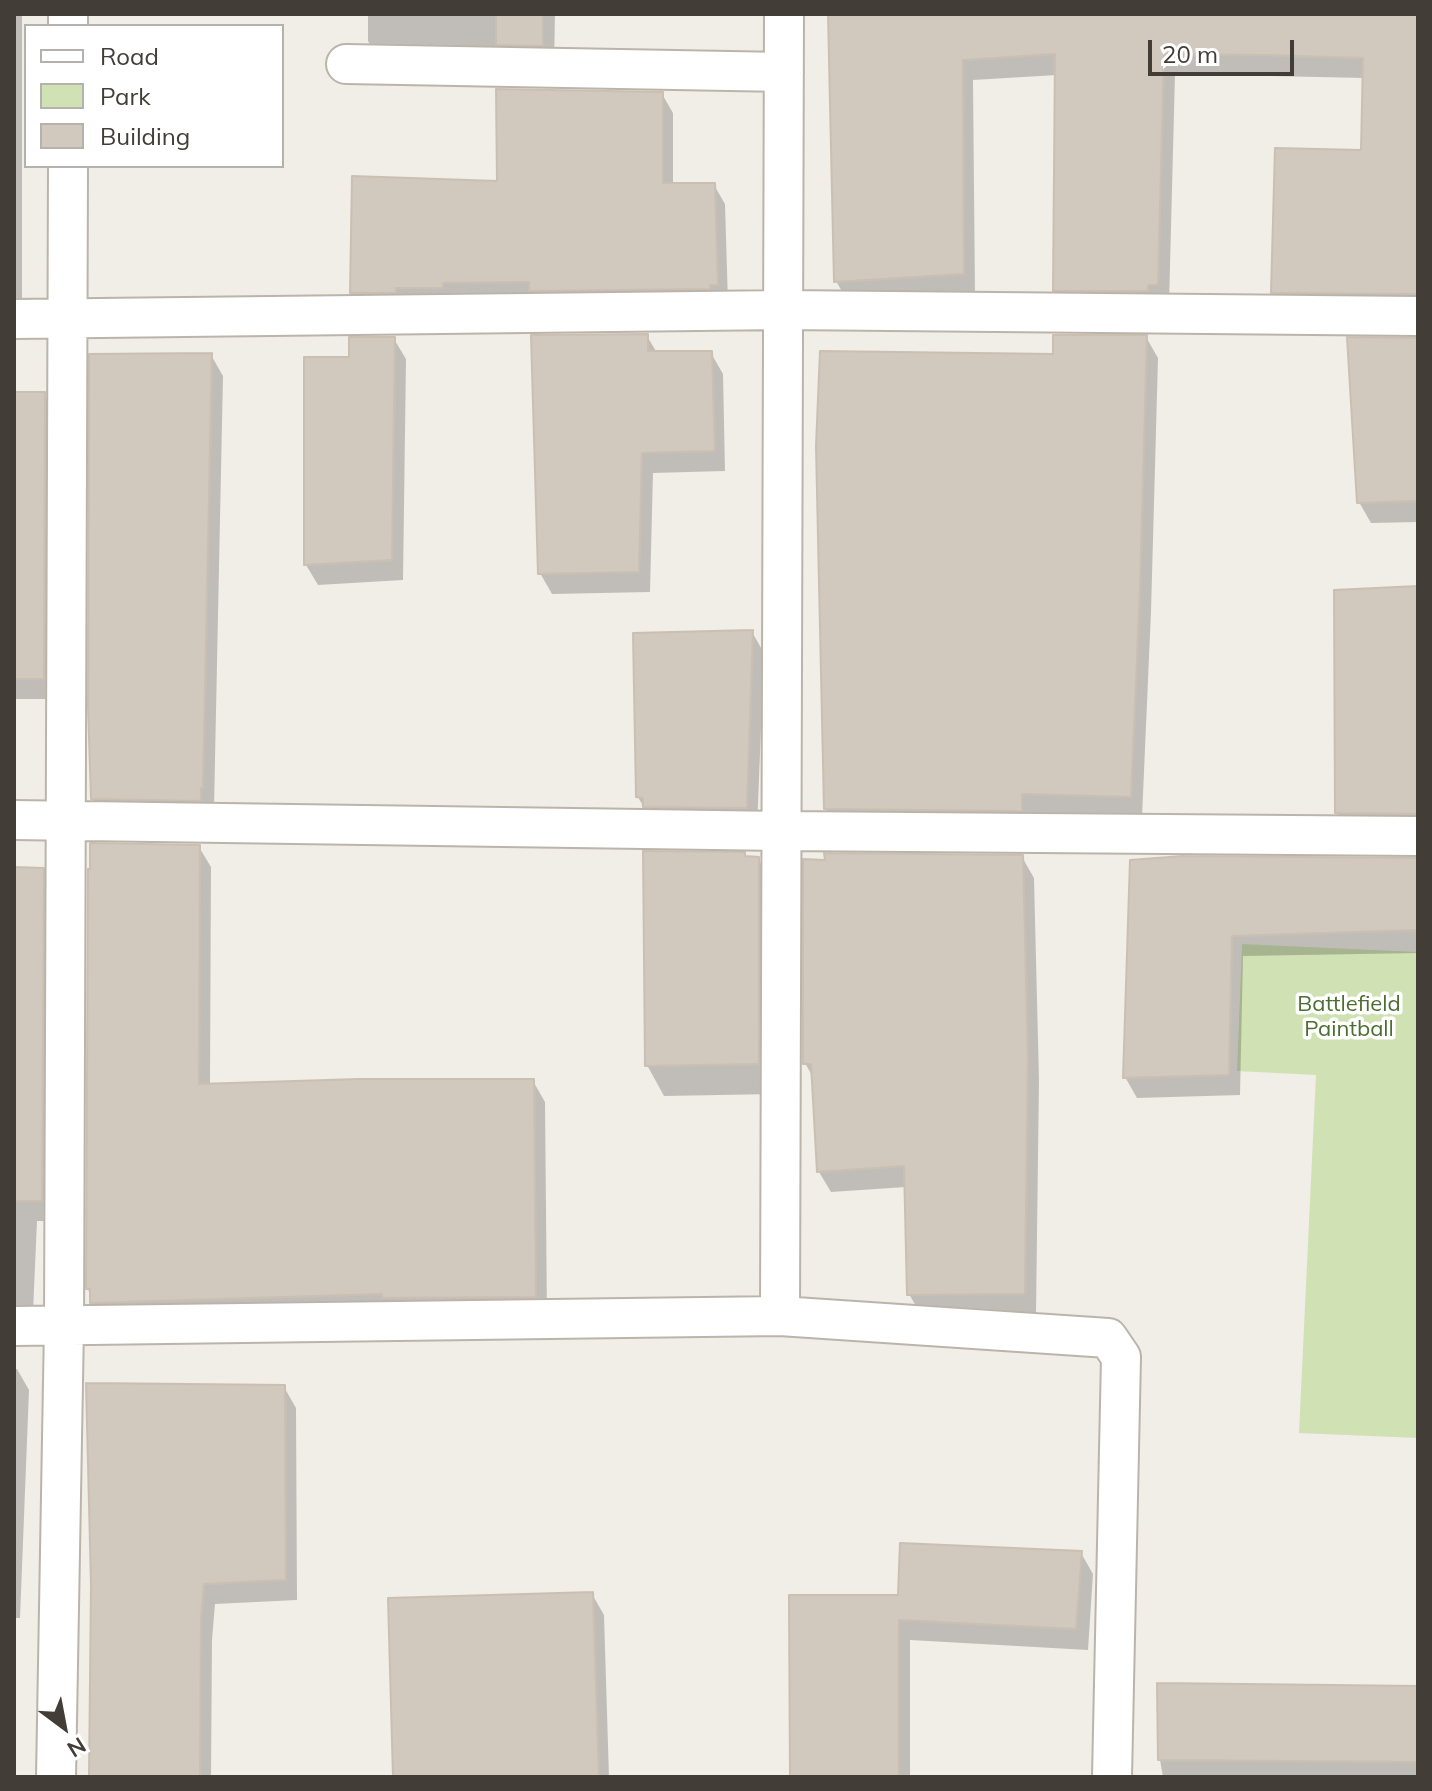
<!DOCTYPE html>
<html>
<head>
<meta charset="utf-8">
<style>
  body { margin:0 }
  #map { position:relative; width:1432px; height:1791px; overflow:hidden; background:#f1ede7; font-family:Mulish,sans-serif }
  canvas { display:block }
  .frame { position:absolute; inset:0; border:16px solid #433d37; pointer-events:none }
  .legend { position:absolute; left:24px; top:24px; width:260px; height:144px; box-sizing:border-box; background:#fff; border:2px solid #b4b1af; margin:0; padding:10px 14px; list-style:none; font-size:24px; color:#433d37 }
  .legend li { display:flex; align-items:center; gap:16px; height:40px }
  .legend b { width:40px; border:2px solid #b4b1af }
  .north { position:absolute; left:24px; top:1687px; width:80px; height:80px; -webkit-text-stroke:6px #fff; paint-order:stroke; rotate:148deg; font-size:22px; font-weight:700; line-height:32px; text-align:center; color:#433d37 }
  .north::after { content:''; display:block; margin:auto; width:28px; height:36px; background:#433d37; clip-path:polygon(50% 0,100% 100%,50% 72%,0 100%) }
  .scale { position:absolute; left:1148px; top:40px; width:146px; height:36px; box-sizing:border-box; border:4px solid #433d37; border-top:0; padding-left:10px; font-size:24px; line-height:28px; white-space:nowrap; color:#433d37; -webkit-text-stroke:6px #fff; paint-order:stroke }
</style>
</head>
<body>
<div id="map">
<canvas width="1432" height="1791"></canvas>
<div class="frame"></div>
<ul class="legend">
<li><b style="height:10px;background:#fff"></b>Road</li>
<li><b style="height:22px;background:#d0e1b4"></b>Park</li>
<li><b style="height:22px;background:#d1c8be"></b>Building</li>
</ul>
<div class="north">N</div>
<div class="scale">20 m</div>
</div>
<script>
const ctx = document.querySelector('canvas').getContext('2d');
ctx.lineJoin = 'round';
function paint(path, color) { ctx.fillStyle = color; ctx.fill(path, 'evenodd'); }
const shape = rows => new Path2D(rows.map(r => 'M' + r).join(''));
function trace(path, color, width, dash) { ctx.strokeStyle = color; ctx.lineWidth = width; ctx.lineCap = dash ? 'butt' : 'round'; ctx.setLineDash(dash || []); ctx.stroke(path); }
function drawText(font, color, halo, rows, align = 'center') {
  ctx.font = font + ' Mulish,sans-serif'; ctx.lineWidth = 7; ctx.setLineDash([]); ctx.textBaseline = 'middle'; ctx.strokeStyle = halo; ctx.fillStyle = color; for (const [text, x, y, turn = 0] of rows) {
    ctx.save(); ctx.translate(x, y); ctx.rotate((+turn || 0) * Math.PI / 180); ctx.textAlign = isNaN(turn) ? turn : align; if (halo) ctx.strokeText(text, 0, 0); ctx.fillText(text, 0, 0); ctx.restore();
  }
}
const green = shape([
  [1242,944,1418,952,1418,1438,1299,1433,1316,1075,1237,1071]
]);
const shadow = shape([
  [14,14,22,14,22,305,14,305],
  [368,14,555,14,554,66,380,62,368,41],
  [830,14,1418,14,1418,314,1285,313,1273,292,1363,152,1364,78,1175,74,1169,305,1067,311,1055,290,1057,75,973,80,975,295,848,302,836,281],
  [662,94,673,113,673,185,714,185,725,204,728,303,363,312,352,293,499,183],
  [647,336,657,353,711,353,723,374,725,471,653,473,650,592,552,594,540,573],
  [1146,337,1158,358,1151,612,1142,817,838,830,826,809,1055,356],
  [394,339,406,359,403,580,318,585,306,565,351,359],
  [1418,340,1418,522,1371,523,1359,502],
  [211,355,223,376,214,808,105,819,93,799],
  [14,394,44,394,56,415,55,699,14,699],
  [1418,589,1418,834,1349,834,1337,813],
  [752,632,764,653,757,829,650,818,638,797],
  [199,847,211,867,210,1085,533,1081,545,1102,547,1317,104,1323,92,1302,88,1289],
  [1022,857,1034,878,1039,1080,1036,1314,921,1315,909,1294,906,1187,831,1192,819,1172,814,1079,805,1063],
  [758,859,776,889,775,1094,664,1096,647,1065],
  [1418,860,1418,953,1243,956,1240,1095,1137,1098,1125,1077,1132,861],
  [14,869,42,870,54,890,53,1221,37,1221,33,1312,14,1313],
  [14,1369,17,1369,29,1390,20,1618,14,1618],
  [284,1387,296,1408,297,1600,215,1604,212,1640,211,1777,91,1777],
  [1081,1553,1093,1574,1088,1650,910,1640,910,1777,792,1777,900,1597],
  [592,1594,604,1615,609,1777,395,1777],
  [1418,1688,1418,1777,1163,1777,1160,1760]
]);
const building = shape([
  [496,14,543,14,543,46,496,45,496,14],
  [828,14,1418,14,1418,294,1271,293,1275,148,1361,150,1363,58,1265,55,1164,54,1158,285,1148,285,1148,291,1053,291,1055,54,963,60,964,274,834,282,828,14],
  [496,89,663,92,663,183,715,183,718,285,710,285,710,289,529,291,529,282,443,283,443,288,396,288,396,293,350,293,352,176,497,181,496,89],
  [648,334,648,351,712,351,715,451,642,453,639,572,538,574,531,335,648,334],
  [1053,335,1147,335,1140,590,1131,797,1022,794,1022,811,824,809,816,446,820,351,1053,354,1053,335],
  [349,337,395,337,392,560,304,565,304,357,349,357,349,337],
  [1347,337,1418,338,1418,501,1357,503,1347,337],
  [212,353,203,788,201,788,201,801,91,799,88,707,89,354,212,353],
  [14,392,45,392,44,679,14,679,14,392],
  [1418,586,1418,814,1335,813,1334,590,1418,586],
  [753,630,747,808,643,807,643,798,636,797,633,633,753,630],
  [90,843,200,845,199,1084,359,1079,534,1079,536,1297,382,1298,382,1294,90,1303,90,1289,86,1289,88,869,90,869,90,843],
  [643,851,745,852,745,856,759,857,759,1064,645,1066,643,851],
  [824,853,1023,855,1028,1058,1025,1294,907,1295,904,1166,817,1172,811,1064,803,1064,803,859,825,860,824,853],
  [1183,856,1418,858,1418,930,1232,936,1229,1075,1123,1078,1130,860,1183,856],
  [14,867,44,868,42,1201,14,1201,14,867],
  [86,1383,285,1385,286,1580,204,1584,201,1618,200,1777,89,1777,91,1585,86,1383],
  [900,1543,1082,1551,1076,1629,899,1620,899,1777,790,1777,789,1595,898,1595,900,1543],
  [593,1592,599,1777,393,1777,388,1598,593,1592],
  [1157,1683,1418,1686,1418,1762,1158,1760,1157,1683]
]);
const street = shape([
  [68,14,68,26],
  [346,64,784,72],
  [14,319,784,310,1418,316],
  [14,820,783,831,1418,836],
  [780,1316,784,14],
  [14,1326,780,1316,1108,1338,1121,1357,1112,1777],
  [56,1777,64,1326,68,166]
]);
const parkNames = [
  ["Battlefield",1349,1004],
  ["Paintball",1349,1029]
];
paint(green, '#d0e1b4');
paint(shadow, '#0003');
paint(building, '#d1c8be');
trace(building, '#cbbfb2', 2);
trace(street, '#bbb4ab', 42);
trace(street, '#fff', 38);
drawText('22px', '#4d6e31', '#fff', parkNames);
</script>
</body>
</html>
